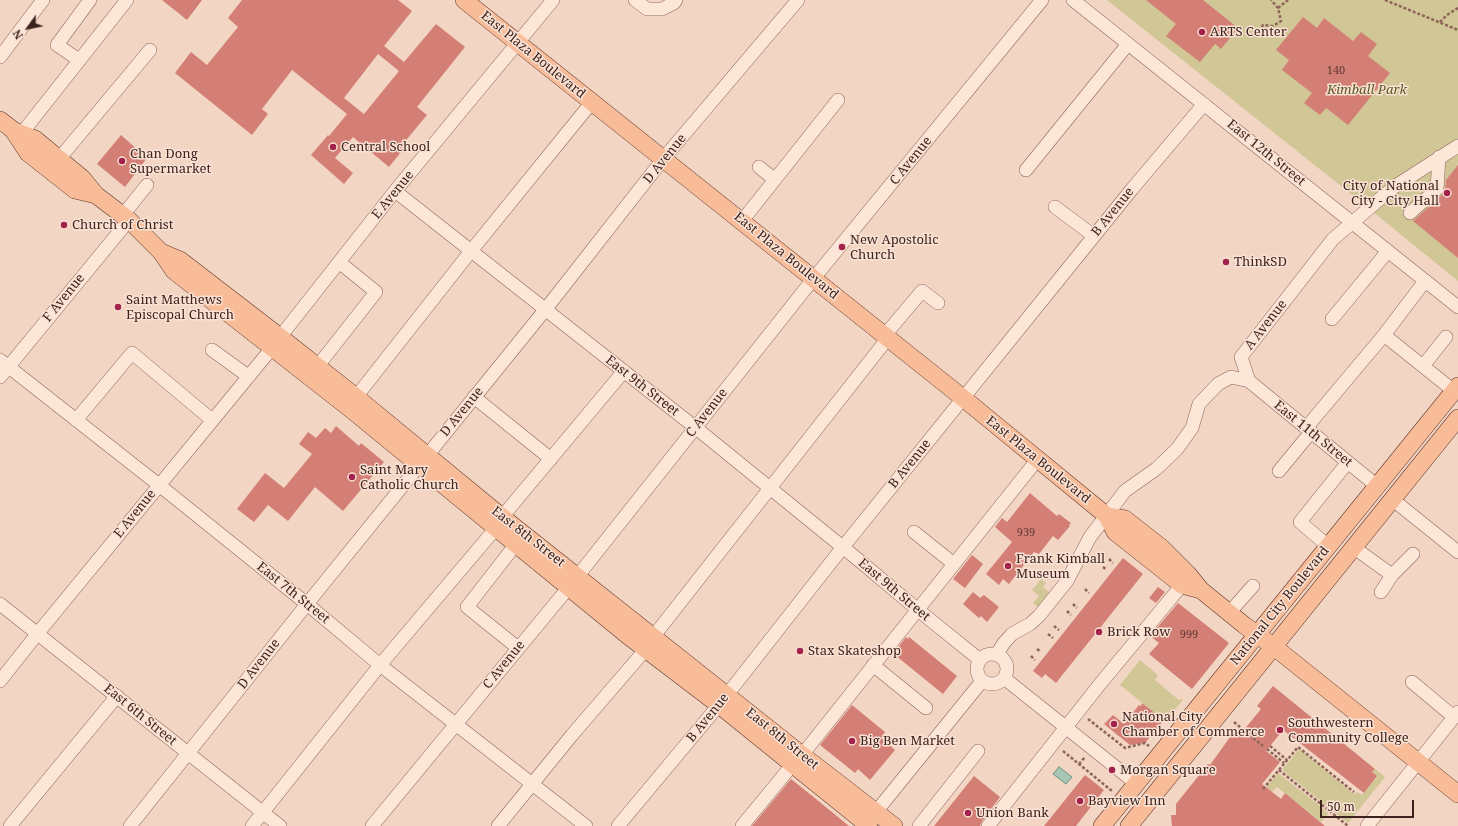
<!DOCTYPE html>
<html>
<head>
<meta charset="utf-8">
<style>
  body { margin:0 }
  #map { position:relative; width:1458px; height:826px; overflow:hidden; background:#f2d5c3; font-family:"Noto Serif",serif }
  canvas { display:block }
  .north { position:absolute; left:8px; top:8px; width:40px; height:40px; -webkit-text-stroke:3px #f9e2d4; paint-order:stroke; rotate:237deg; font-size:11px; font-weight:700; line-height:16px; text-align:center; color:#3d231d }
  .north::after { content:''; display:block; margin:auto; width:14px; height:18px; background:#3d231d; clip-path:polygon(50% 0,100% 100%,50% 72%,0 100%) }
  .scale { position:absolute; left:1320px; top:800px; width:94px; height:18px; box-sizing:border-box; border:2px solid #3d231d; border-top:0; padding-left:5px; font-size:12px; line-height:14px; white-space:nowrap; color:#3d231d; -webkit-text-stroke:3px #f9e2d4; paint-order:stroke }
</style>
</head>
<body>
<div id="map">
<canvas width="1458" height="826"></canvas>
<div class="north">N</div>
<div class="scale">50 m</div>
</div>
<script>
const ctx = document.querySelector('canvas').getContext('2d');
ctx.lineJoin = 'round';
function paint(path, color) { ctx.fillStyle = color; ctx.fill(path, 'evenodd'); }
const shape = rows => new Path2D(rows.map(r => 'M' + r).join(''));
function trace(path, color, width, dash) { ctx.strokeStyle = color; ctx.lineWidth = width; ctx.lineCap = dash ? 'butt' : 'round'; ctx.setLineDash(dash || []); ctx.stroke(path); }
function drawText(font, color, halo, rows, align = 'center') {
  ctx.font = font + ' "Noto Serif",serif'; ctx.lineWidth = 3; ctx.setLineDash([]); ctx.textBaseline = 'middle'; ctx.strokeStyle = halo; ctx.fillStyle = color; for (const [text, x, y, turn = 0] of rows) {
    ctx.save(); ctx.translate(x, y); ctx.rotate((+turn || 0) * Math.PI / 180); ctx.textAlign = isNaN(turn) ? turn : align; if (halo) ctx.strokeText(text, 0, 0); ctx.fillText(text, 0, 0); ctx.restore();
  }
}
const green = shape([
  [1107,0,1458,0,1458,281,1346,190],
  [1041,579,1046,583,1043,587,1051,594,1039,608,1033,603,1039,596,1032,590],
  [1140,660,1158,675,1155,680,1179,700,1181,699,1183,700,1165,721,1120,685],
  [1299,749,1354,794,1357,792,1362,795,1377,777,1372,772,1375,769,1385,777,1348,823,1282,770],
  [1278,773,1329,813,1321,822,1277,787,1272,792,1266,787]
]);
const water = shape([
  [1059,767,1072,777,1066,784,1053,774,1059,767]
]);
const building = shape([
  [162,0,202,0,187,20],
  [242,0,398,0,412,11,384,46,404,62,436,24,465,47,417,107,427,115,402,145,405,147,389,167,353,137,335,158,353,173,344,184,311,155,328,135,329,136,347,114,292,70,262,109,268,114,252,135,175,73,191,52,207,65,238,27,228,18],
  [378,54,399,71,364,114,344,98],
  [1146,0,1203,0,1238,28,1221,49,1215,44,1200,62,1166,36,1176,24],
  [1303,17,1317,28,1324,18,1353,41,1361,32,1377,44,1368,56,1390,73,1348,125,1326,108,1320,115,1304,103,1312,93,1282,70,1289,60,1276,50],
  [121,135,147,158,125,187,97,164],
  [1458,165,1458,258,1413,221,1442,195,1445,190,1446,180],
  [336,426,359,446,361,443,384,462,343,511,315,487,288,521,268,505,254,522,237,509,265,473,284,488,312,454,299,444,308,432,316,438,325,428,331,433],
  [1030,493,1057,516,1059,514,1071,523,1069,525,1070,526,1058,540,1053,536,1039,554,1034,552,1009,584,1003,579,999,585,986,574,1012,542,995,527,1002,518,1007,522],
  [972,555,983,564,965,588,953,579],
  [1123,558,1143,574,1056,683,1045,674,1042,678,1033,671],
  [1158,587,1165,592,1156,603,1149,598],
  [973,592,980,598,984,595,999,607,987,622,981,616,979,618,963,604],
  [1178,603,1229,643,1192,689,1149,654,1159,643,1150,636],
  [906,637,908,639,909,637,957,676,943,694,895,655,898,652,896,650],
  [1273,686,1375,769,1372,772,1377,776,1364,793,1283,730,1266,751,1280,762,1262,784,1281,799,1285,793,1325,826,1172,826,1171,815,1176,815,1176,804,1208,764,1210,765,1233,733,1234,734,1239,728,1243,731,1261,709,1257,706],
  [1142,703,1164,720,1145,743,1130,745,1104,724,1113,715,1124,724,1139,705,1141,706],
  [852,705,885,732,881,738,895,750,870,780,858,769,855,773,820,745],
  [1085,775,1104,790,1076,826,1044,826],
  [974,776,1000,797,982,821,980,826,934,826],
  [791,779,816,799,849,826,752,826]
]);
const path = shape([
  [1385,0,1458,30],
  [1278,8,1288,0],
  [1440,22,1447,15,1458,8],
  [1257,36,1263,25,1273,26,1281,21,1278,8,1271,0],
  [1109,559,1113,563],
  [1103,567,1107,570],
  [1085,589,1089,593],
  [1073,604,1077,608],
  [1067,611,1071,615],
  [1054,626,1059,630],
  [1048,634,1053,638],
  [1037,649,1041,652],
  [1031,656,1035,660],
  [1088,719,1125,748,1145,743,1149,746],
  [1234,722,1263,746],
  [1270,746,1287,760],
  [1267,749,1284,763],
  [1063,751,1112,791],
  [1079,764,1085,757],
  [1279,770,1348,826],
  [1263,789,1298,747,1354,792]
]);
const minor = shape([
  [635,0,647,9,662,9,674,3,676,0],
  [1073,0,1458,307],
  [0,57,43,0],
  [79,60,57,45,90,0],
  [22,133,127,0],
  [59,159,150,50],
  [759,167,774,179],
  [1026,170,1128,44],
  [395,191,696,428,861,562,918,610,980,660],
  [1055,207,1094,236],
  [1410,213,1437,189,1439,157],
  [123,215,147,185],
  [742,221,838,100],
  [1332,319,1388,251],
  [885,335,922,291,938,303],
  [1384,335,1454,391],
  [280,337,395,191,553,0],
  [212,350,248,376],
  [0,360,159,485,307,604,380,665,586,826],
  [1423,366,1446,337],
  [317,367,376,292,339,262],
  [0,377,129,220],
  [1249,381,1241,357,1333,239,1394,187,1458,146],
  [356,397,471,251,592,102],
  [474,397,551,459],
  [76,420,132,353,212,420],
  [1306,428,1384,335,1425,281],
  [1279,471,1311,432],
  [1392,499,1458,552],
  [502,517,624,371],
  [914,532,954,564],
  [516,544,467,607,518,648],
  [1328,546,1300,522,1348,462],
  [1353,547,1392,575,1381,592],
  [1392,575,1413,554],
  [0,604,280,826],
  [1229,613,1253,586],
  [653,637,888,338],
  '977 669a15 15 0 1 1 30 0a15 15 0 1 1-30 0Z',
  [996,655,1004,643,1012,634,1030,624,1039,616,1067,581,1090,537,1125,491,1156,469,1177,449,1192,428,1199,404,1218,384,1231,377,1249,381,1377,486],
  [873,665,926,708],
  [1004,678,1133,781],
  [0,681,38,633,272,348],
  [1412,682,1454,717],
  [802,755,1037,460],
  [871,818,982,681],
  [10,826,117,696],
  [130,826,307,604,545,310,664,158,798,0],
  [252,826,380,665,496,528],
  [372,826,569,587,814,278,1042,0],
  [498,826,572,735,646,649],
  [618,826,719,705,843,547,1132,189,1204,104],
  [742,826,793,764],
  [919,826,978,751],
  [988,826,1100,684,1182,585],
  [1367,826,1458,712]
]);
const major = shape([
  [464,0,963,398,1107,516,1115,532,1182,585,1201,590],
  [0,120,13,130,28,153,75,190,96,195],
  [13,130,35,139,82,178,96,195,129,220,161,252,174,271,348,407,627,635,719,705,869,826],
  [161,252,180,260,280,337,356,397,502,517,802,755,894,826],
  [1107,516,1125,519,1162,548,1188,574,1201,590,1244,625,1273,646,1458,794],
  [1102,826,1458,386],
  [1129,826,1458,418]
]);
const markers = [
  [1202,32,4,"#a3224b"],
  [333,147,4,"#a3224b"],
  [122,161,4,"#a3224b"],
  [1447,193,4,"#a3224b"],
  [64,225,4,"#a3224b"],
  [842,247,4,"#a3224b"],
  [1226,262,4,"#a3224b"],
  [118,307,4,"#a3224b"],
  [352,477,4,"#a3224b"],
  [1008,566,4,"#a3224b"],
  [1099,632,4,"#a3224b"],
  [800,651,4,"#a3224b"],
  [1114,724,4,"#a3224b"],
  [1280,730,4,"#a3224b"],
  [852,741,4,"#a3224b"],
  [1112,770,4,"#a3224b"],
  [1080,801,4,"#a3224b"],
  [968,813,4,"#a3224b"]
];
const numberNames = [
  ["140",1336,71],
  ["939",1026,533],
  ["999",1189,635]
];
const poiNames = [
  ["ARTS Center",1210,32],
  ["Central School",341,147],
  ["Chan Dong",130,154],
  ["Supermarket",130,169],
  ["City of National",1439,186,"right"],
  ["City - City Hall",1439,201,"right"],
  ["Church of Christ",72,225],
  ["New Apostolic",850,240],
  ["Church",850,255],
  ["ThinkSD",1234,262],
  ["Saint Matthews",126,300],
  ["Episcopal Church",126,315],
  ["Saint Mary",360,470],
  ["Catholic Church",360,485],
  ["Frank Kimball",1016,559],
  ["Museum",1016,574],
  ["Brick Row",1107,632],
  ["Stax Skateshop",808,651],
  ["National City",1122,717],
  ["Chamber of Commerce",1122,732],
  ["Southwestern",1288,723],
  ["Community College",1288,738],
  ["Big Ben Market",860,741],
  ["Morgan Square",1120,770],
  ["Bayview Inn",1088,801],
  ["Union Bank",976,813]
];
const streetNames = [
  ["East Plaza Boulevard",533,55,39],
  ["East 12th Street",1266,153,39],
  ["D Avenue",665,159,-51],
  ["C Avenue",911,161,-51],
  ["E Avenue",393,195,-51],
  ["B Avenue",1113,212,-51],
  ["East Plaza Boulevard",786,256,39],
  ["F Avenue",64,298,-51],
  ["A Avenue",1266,325,-52],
  ["East 9th Street",642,386,38],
  ["D Avenue",462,412,-51],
  ["C Avenue",707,413,-52],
  ["East 11th Street",1313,434,39],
  ["East Plaza Boulevard",1038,460,39],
  ["B Avenue",910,464,-51],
  ["E Avenue",135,514,-51],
  ["East 8th Street",528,537,38],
  ["East 9th Street",894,590,40],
  ["East 7th Street",293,593,39],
  ["National City Boulevard",1280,606,-51],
  ["D Avenue",259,664,-52],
  ["C Avenue",504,665,-51],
  ["East 6th Street",140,715,39],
  ["B Avenue",708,718,-51],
  ["East 8th Street",782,739,39]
];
const parkNames = [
  ["Kimball Park",1367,90]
];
paint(green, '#d1c696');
paint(water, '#a6c5b2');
trace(water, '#6b947d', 1);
paint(building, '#d37f76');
trace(minor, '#8e6458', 14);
trace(major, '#5c342c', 18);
trace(path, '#8e6458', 2.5, [3, 2]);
trace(minor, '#fce6d8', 13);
trace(major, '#f8bc98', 17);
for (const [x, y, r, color] of markers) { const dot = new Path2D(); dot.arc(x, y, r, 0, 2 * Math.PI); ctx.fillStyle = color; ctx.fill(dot); trace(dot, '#f9e2d4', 1.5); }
drawText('11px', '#623a33', null, numberNames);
drawText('13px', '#3d231d', '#f9e2d4', poiNames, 'left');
drawText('13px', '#3d231d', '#f9e2d4', streetNames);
drawText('italic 13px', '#5b5822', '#f9e2d4', parkNames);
</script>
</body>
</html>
